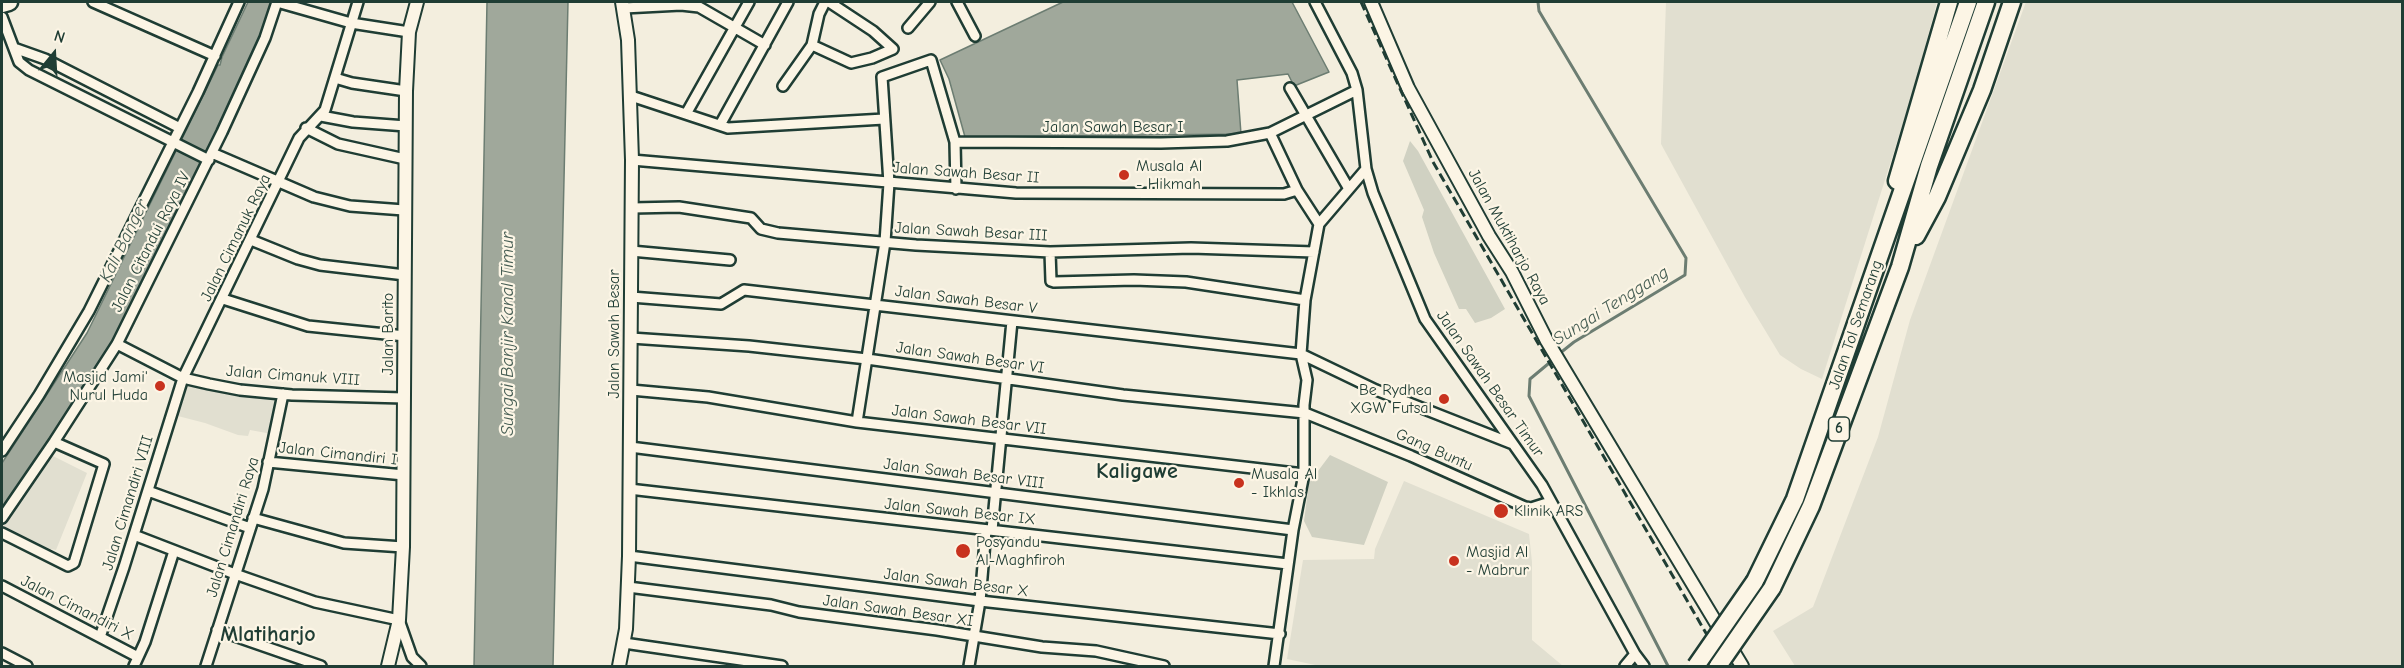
<!DOCTYPE html>
<html>
<head>
<meta charset="utf-8">
<style>
  body { margin:0 }
  #map { position:relative; width:2404px; height:668px; overflow:hidden; background:#f3eede; font-family:"Comic Neue",sans-serif }
  canvas { display:block }
  .frame { position:absolute; inset:0; border:3px solid #1f3d34; pointer-events:none }
  .north { position:absolute; left:24px; top:24px; width:60px; height:60px; -webkit-text-stroke:4px #fcf5e5; paint-order:stroke; rotate:18deg; font-size:16px; font-weight:700; line-height:24px; text-align:center; color:#1f3d34 }
  .north::after { content:''; display:block; margin:auto; width:21px; height:27px; background:#1f3d34; clip-path:polygon(50% 0,100% 100%,50% 72%,0 100%) }
</style>
</head>
<body>
<div id="map">
<canvas width="2404" height="668"></canvas>
<div class="frame"></div>
<div class="north">N</div>
</div>
<script>
const ctx = document.querySelector('canvas').getContext('2d');
ctx.lineJoin = 'round';
function paint(path, color) { ctx.fillStyle = color; ctx.fill(path, 'evenodd'); }
const shape = rows => new Path2D(rows.map(r => 'M' + r).join(''));
function trace(path, color, width, dash) { ctx.strokeStyle = color; ctx.lineWidth = width; ctx.lineCap = dash ? 'butt' : 'round'; ctx.setLineDash(dash || []); ctx.stroke(path); }
function drawText(font, color, halo, rows, align = 'center') {
  ctx.font = font + ' "Comic Neue",sans-serif'; ctx.lineWidth = 4.5; ctx.setLineDash([]); ctx.textBaseline = 'middle'; ctx.strokeStyle = halo; ctx.fillStyle = color; for (const [text, x, y, turn = 0] of rows) {
    ctx.save(); ctx.translate(x, y); ctx.rotate((+turn || 0) * Math.PI / 180); ctx.textAlign = isNaN(turn) ? turn : align; if (halo) ctx.strokeText(text, 0, 0); ctx.fillText(text, 0, 0); ctx.restore();
  }
}
const built = shape([
  [1666,2,1937,2,1915,85,1822,379,1801,369,1780,355,1745,297,1661,144],
  [2026,2,2402,2,2402,666,1795,666,1773,631,1813,607,1878,437,1910,320],
  [184,382,278,397,272,434,250,430,248,436,238,435,205,423,174,415],
  [51,455,87,473,56,550,51,549,48,554,2,529,2,527,23,499],
  [1404,481,1529,534,1532,562,1532,640,1563,666,1320,666,1287,659,1303,560,1374,559,1375,549]
]);
const green = shape([
  [1410,141,1418,151,1505,309,1491,318,1475,323,1466,309,1459,309,1434,253,1422,217,1424,210,1403,161],
  [1330,455,1388,482,1364,545,1312,537,1304,521,1309,483]
]);
const water = shape([
  [248,2,276,2,254,53,112,345,2,512,2,463,87,333,218,65,220,65,222,57,248,2],
  [487,2,568,2,553,666,474,666,487,2],
  [1063,2,1292,2,1329,72,1294,86,1288,74,1237,80,1241,134,965,137,949,79,940,60,1063,2]
]);
const stream = shape([
  [1538,2,1539,11,1686,258,1685,275,1574,342,1559,354],
  [1554,359,1530,379,1529,396,1668,666]
]);
const street = shape([
  [93,2,215,56],
  [277,2,351,23,409,32],
  [957,2,975,36],
  [1315,2,1352,73,1357,90,1366,169,1373,193,1425,319,1542,485,1635,654,1625,666],
  [624,8,681,5,699,7,765,45],
  [2,17,19,62,29,70,209,160],
  [908,28,930,2],
  [812,45,851,63,872,58,893,49,873,31,829,2],
  [14,48,45,59,180,128],
  [335,78,352,83,406,91],
  [783,86,812,45,819,14,825,2],
  [1290,88,1349,189],
  [631,96,728,128,884,119],
  [686,114,749,2],
  [321,116,353,122,406,126],
  [720,125,788,2],
  [306,128,338,144,405,159],
  [1270,133,1297,190,1319,224],
  [955,142,1161,143,1227,141,1270,133,1357,90],
  [212,153,314,197,350,206,404,210],
  [632,160,1016,193,1284,194,1297,190],
  [632,208,679,207,751,218,761,229,778,233,916,245,1050,252,1191,248,1314,252],
  [251,240,298,259,320,265,405,275],
  [631,251,730,260],
  [1050,252,1051,281,1054,282,1134,280,1186,282,1305,300],
  [631,297,721,304,744,290,1301,354,1376,390,1513,444],
  [223,299,308,326,405,336],
  [631,338,749,346,867,359,1123,395,1305,413,1411,456,1525,507,1531,508,1550,502],
  [117,344,183,378,209,384,240,390,292,395,404,398],
  [631,390,708,397,857,422,1304,474],
  [857,422,885,242,889,183,882,77,931,60,955,142,956,189],
  [630,447,1293,530],
  [2,451,39,395,89,311,198,92,239,2],
  [268,462,404,475],
  [629,489,1288,564],
  [148,491,250,528],
  [2,518,54,442,117,344,222,132,265,38,277,2],
  [253,518,344,543,403,547],
  [992,530,1012,321],
  [2,533,68,566,74,563,104,464,54,442],
  [134,535,235,574,315,602,399,620,412,657,421,666],
  [629,556,980,601,1280,634],
  [2,586,138,657],
  [628,587,771,605,799,612,937,630,1042,647,1096,651,1164,666],
  [217,630,321,666],
  [100,637,124,567,183,378,299,138,325,110,358,2],
  [624,643,782,666],
  [2,653,27,666],
  [1635,654,1644,666],
  [134,666,145,642,174,551],
  [206,666,263,489,283,394],
  [969,666,980,601,986,530],
  [1274,666,1293,530,1304,474,1304,405,1307,380,1301,354,1305,300,1319,224,1366,169]
]);
const secondary = shape([
  [1371,2,1408,88,1489,236,1512,272,1547,341,1742,666],
  [388,666,399,620,403,547,406,91,409,32,417,2],
  [619,666,626,629,629,556,632,160,628,40,622,2]
]);
const highway = shape([
  [2,4,9,2],
  [1897,181,1949,2],
  [1916,236,1937,197,1982,90,2012,2],
  [1755,581,1795,499,1968,2],
  [1772,588,1811,506,1900,267,1929,166,1986,2]
]);
const rail = shape([
  [1361,2,1433,162,1725,666]
]);
const highwayBridge = shape([
  [1696,666,1755,581],
  [1718,666,1772,588]
]);
const markers = [
  [1124,175,6,"#c8321e"],
  [160,386,6,"#c8321e"],
  [1444,399,6,"#c8321e"],
  [1239,483,6,"#c8321e"],
  [1501,511,8,"#c8321e"],
  [963,551,8,"#c8321e"],
  [1454,561,6,"#c8321e"]
];
const shields = [
  [1839,429,21]
];
const shieldNames = [
  ["6",1839,429]
];
const streetNames = [
  ["Jalan Sawah Besar I",1113,127],
  ["Jalan Sawah Besar II",966,173,4],
  ["Jalan Sawah Besar III",971,232,3],
  ["Jalan Muktiharjo Raya",1509,237,61],
  ["Jalan Cimanuk Raya",236,238,-64],
  ["Jalan Citandui Raya IV",151,242,-63],
  ["Jalan Sawah Besar V",966,300,7],
  ["Jalan Tol Semarang",1856,325,-71],
  ["Jalan Barito",388,334,-90],
  ["Jalan Sawah Besar",614,334,-90],
  ["Jalan Sawah Besar VI",970,358,8],
  ["Jalan Cimanuk VIII",293,376,4],
  ["Jalan Sawah Besar Timur",1490,384,55],
  ["Jalan Sawah Besar VII",969,420,7],
  ["Gang Buntu",1434,450,24],
  ["Jalan Cimandiri I",338,454,6],
  ["Jalan Sawah Besar VIII",964,474,7],
  ["Jalan Cimandiri VIII",128,503,-73],
  ["Jalan Sawah Besar IX",960,512,6],
  ["Jalan Cimandiri Raya",233,527,-73],
  ["Jalan Sawah Besar X",956,583,7],
  ["Jalan Cimandiri X",77,608,27],
  ["Jalan Sawah Besar XI",898,611,8]
];
const poiNames = [
  ["Musala Al",1136,166],
  ["- Hikmah",1136,184],
  ["Masjid Jami'",148,377,"right"],
  ["Nurul Huda",148,395,"right"],
  ["Be Rydhea",1432,390,"right"],
  ["XGW Futsal",1432,408,"right"],
  ["Musala Al",1251,474],
  ["- Ikhlas",1251,492],
  ["Klinik ARS",1514,511],
  ["Posyandu",976,542],
  ["Al-Maghfiroh",976,560],
  ["Masjid Al",1466,552],
  ["- Mabrur",1466,570]
];
const waterNames = [
  ["Kali Banger",124,241,-64],
  ["Sungai Tenggang",1611,306,-32],
  ["Sungai Banjir Kanal Timur",508,334,-90]
];
const districtNames = [
  ["Kaligawe",1137,472],
  ["Mlatiharjo",268,635]
];
paint(built, '#e1dfd0');
paint(green, '#d0d1c2');
paint(water, '#a0a89b');
trace(water, '#6c7d72', 1.5);
trace(stream, '#6c7d72', 3);
trace(street, '#1f3d34', 14);
trace(secondary, '#1f3d34', 16);
trace(highway, '#1f3d34', 21);
trace(street, '#fcf5e5', 9);
trace(secondary, '#fcf5e5', 12);
trace(highway, '#fcf5e5', 16);
trace(rail, '#1f3d34', 3, [9, 4.5]);
trace(highwayBridge, '#1f3d34', 21, []);
trace(highwayBridge, '#fcf5e5', 16);
for (const [x, y, r, color] of markers) { const dot = new Path2D(); dot.arc(x, y, r, 0, 2 * Math.PI); ctx.fillStyle = color; ctx.fill(dot); trace(dot, '#fcf5e5', 2); }
for (const [x, y, w] of shields) { const box = new Path2D(); box.roundRect(x - w / 2, y - 12, w, 24, 4.5); ctx.fillStyle = '#fcf5e5'; ctx.fill(box); trace(box, '#1f3d34', 1.5); }
drawText('bold 15px', '#1f3d34', null, shieldNames);
drawText('16px', '#1f3d34', '#fcf5e5', streetNames);
drawText('16px', '#1f3d34', '#fcf5e5', poiNames, 'left');
drawText('italic 18px', '#465d53', '#fcf5e5', waterNames);
drawText('bold 22px', '#1f3d34', '#fcf5e5', districtNames);
</script>
</body>
</html>
